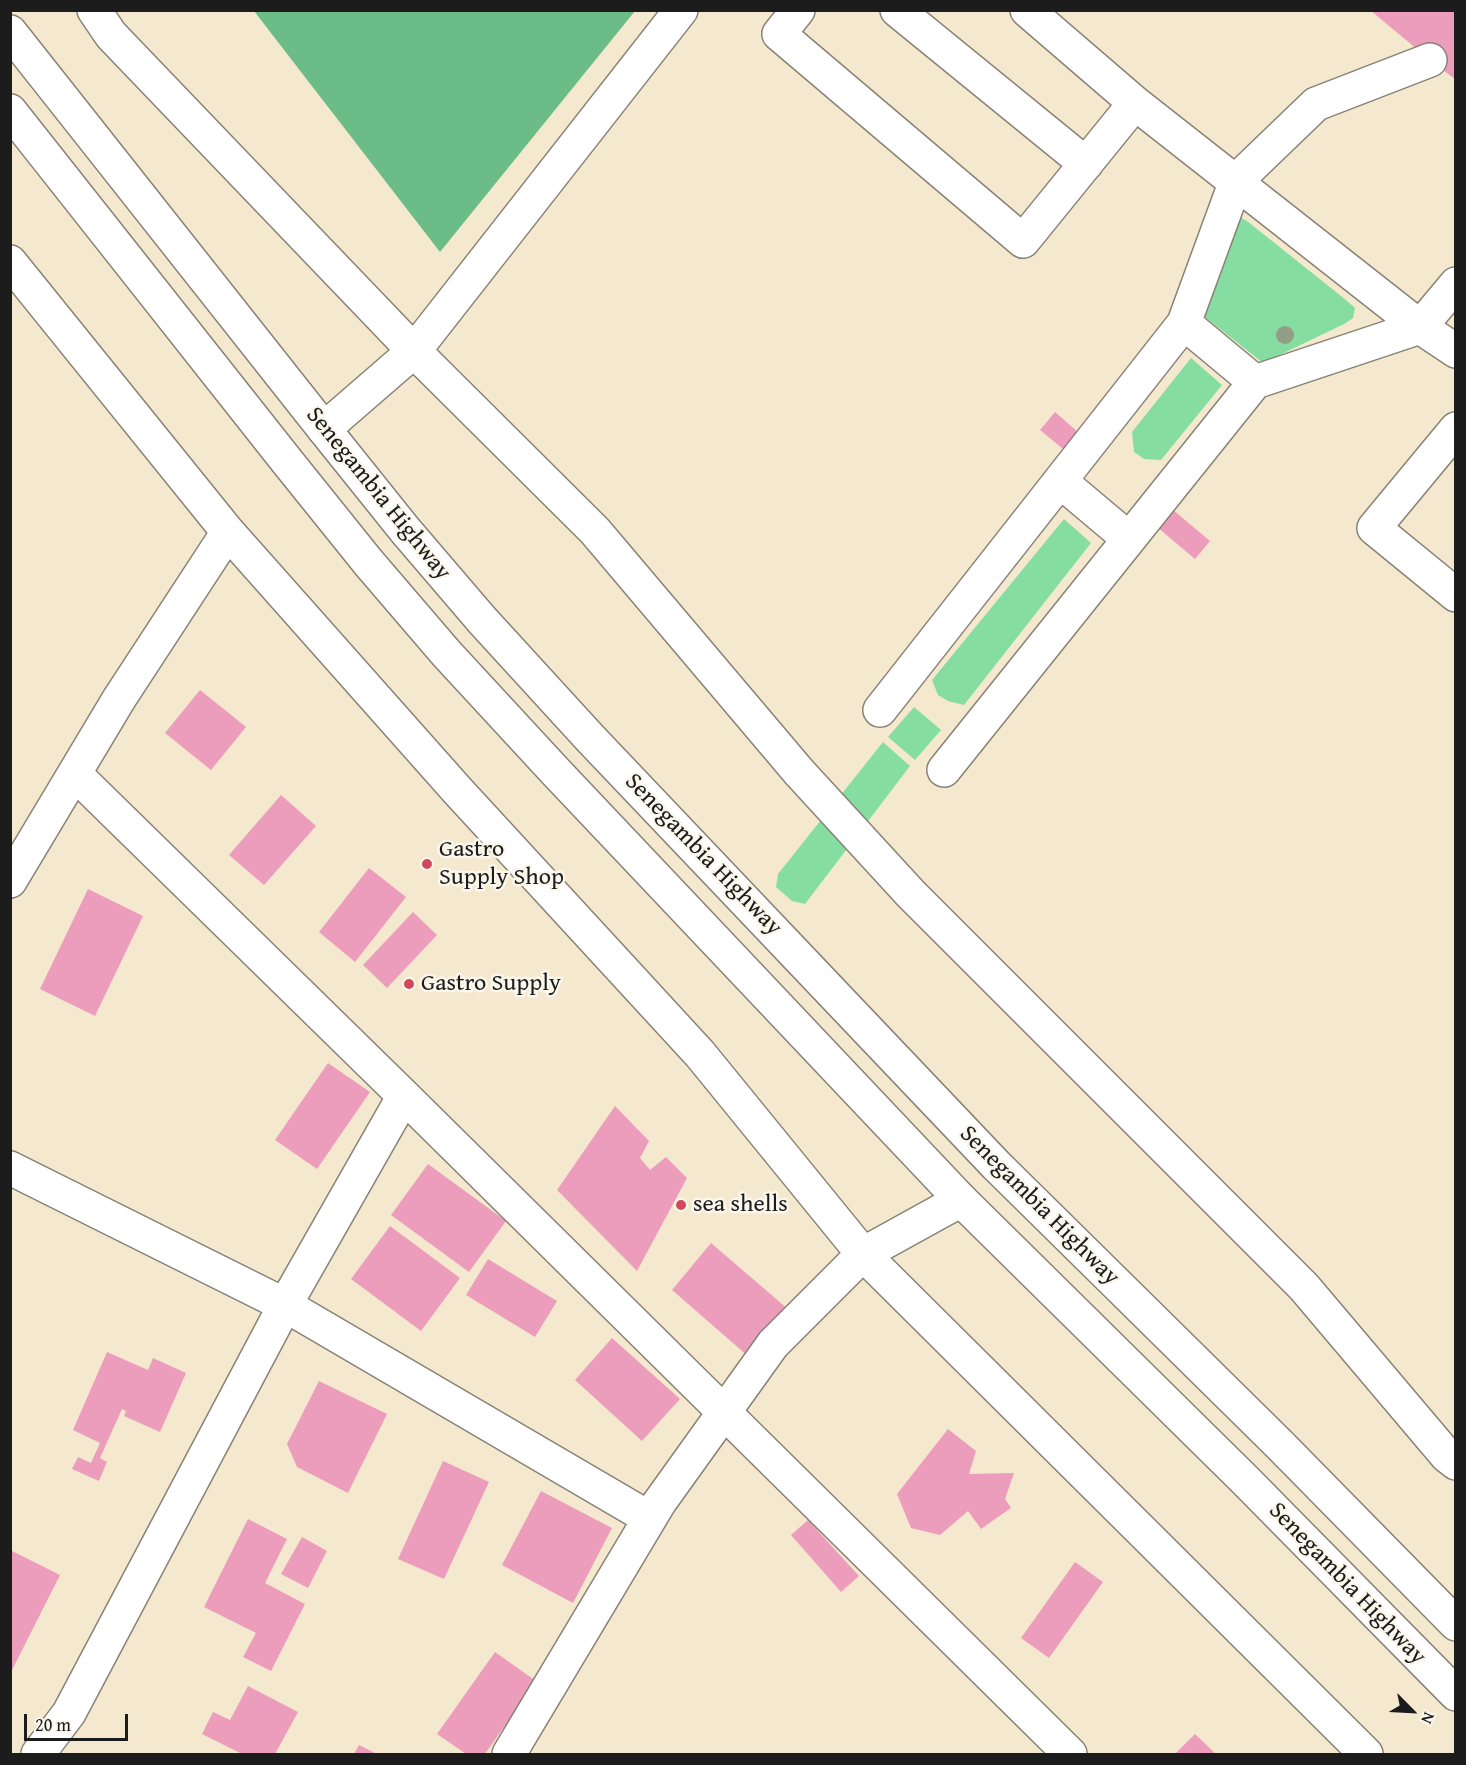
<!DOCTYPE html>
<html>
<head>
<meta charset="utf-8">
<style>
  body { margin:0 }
  #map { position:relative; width:1466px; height:1765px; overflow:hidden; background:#f4e8cf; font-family:"Gentium Book Plus",serif }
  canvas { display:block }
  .frame { position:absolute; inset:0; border:12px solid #1c1c1c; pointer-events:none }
  .north { position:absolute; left:1382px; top:1681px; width:60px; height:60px; -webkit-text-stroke:4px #fbf7ec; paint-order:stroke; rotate:114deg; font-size:16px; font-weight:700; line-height:24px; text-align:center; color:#1c1c1c }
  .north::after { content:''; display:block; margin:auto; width:21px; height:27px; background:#1c1c1c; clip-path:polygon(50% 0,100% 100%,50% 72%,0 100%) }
  .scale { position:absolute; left:24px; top:1714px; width:104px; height:27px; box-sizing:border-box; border:3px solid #1c1c1c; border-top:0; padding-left:8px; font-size:18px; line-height:21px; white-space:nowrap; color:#1c1c1c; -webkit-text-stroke:4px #fbf7ec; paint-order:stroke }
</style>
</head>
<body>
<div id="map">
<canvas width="1466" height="1765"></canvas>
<div class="frame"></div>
<div class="north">N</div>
<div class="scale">20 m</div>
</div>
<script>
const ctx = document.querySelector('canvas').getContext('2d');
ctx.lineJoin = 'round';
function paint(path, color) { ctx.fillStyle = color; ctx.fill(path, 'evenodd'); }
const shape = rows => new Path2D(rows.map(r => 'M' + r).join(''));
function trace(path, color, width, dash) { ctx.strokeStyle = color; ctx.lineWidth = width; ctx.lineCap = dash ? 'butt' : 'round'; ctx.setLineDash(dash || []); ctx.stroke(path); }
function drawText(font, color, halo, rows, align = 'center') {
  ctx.font = font + ' "Gentium Book Plus",serif'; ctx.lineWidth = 5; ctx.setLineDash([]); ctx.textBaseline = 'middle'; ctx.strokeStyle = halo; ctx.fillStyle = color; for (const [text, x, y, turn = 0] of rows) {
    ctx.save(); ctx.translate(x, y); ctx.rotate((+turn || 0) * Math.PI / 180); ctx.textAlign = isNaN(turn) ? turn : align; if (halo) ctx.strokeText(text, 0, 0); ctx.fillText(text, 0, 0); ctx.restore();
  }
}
const green = shape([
  [1234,214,1247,221,1346,300,1355,308,1353,318,1344,324,1263,363,1205,317,1224,222],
  [1191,358,1222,385,1161,460,1144,459,1134,452,1132,432],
  [1064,519,1091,543,964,705,948,701,938,695,932,680],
  [914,707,941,730,915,760,888,737],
  [883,742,910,766,805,904,792,901,776,887,778,874]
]);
const forest = shape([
  [254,11,635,11,440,252]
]);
const building = shape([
  [1370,10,1456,10,1456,80,1430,60],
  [1055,412,1088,441,1074,458,1040,430],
  [1172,509,1210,541,1195,559,1157,527],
  [200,690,246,727,211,770,165,733],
  [281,795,316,826,264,885,229,855],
  [369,868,406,897,355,962,319,932],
  [88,889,143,916,95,1016,40,989],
  [413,912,437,935,387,988,363,965],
  [328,1063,370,1092,317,1169,275,1140],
  [615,1106,649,1141,640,1158,650,1170,666,1157,687,1178,637,1271,557,1190],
  [428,1164,506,1221,469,1272,391,1215],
  [390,1226,460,1278,421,1331,351,1279],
  [711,1243,789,1310,749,1357,672,1290],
  [488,1259,557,1301,535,1337,466,1295],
  [612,1338,680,1399,642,1441,575,1380],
  [107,1352,148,1370,153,1358,186,1373,160,1432,124,1416,126,1411,122,1409,100,1458,107,1462,99,1481,72,1469,78,1457,91,1463,100,1443,73,1430],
  [319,1381,387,1414,348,1493,297,1467,287,1444],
  [948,1429,976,1451,969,1474,1014,1473,1005,1499,1011,1508,981,1529,968,1511,940,1535,911,1528,897,1494],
  [443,1461,489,1482,444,1579,398,1559],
  [541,1491,612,1528,573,1603,502,1565],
  [248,1519,287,1539,265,1583,305,1604,271,1671,243,1657,256,1633,204,1607],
  [808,1520,859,1576,841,1592,791,1535],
  [302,1537,327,1551,308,1588,281,1574],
  [10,1550,60,1575,10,1674],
  [1075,1562,1103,1582,1049,1658,1021,1638],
  [495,1652,536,1681,485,1754,466,1754,437,1734],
  [248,1686,298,1712,275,1754,242,1754,202,1734,213,1712,230,1720],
  [1195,1734,1216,1754,1175,1754],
  [359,1745,377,1754,354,1754]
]);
const minor = shape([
  [94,10,111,35,414,351,595,531,799,772,911,894,1304,1287,1447,1456,1456,1463],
  [798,10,779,34,1023,241,1135,103],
  [897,10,1086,164],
  [1027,10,1135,103,1420,327,1456,351],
  [10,262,228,532,457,790,700,1054,863,1254,1366,1754],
  [1184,323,1255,382],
  [324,429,414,351,681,10],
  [1456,429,1374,528,1456,595],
  [1060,481,1129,539],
  [880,710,1184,323,1236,181,1316,104,1430,60],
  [944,770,1255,382,1420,327,1456,284],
  [75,774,404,1096,1070,1754],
  [10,881,119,699,228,532],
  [10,1168,285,1305,649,1518],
  [38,1754,69,1713,285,1305,404,1096],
  [509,1754,659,1503,773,1344,863,1254,961,1200]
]);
const major = shape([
  [10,32,324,429,405,530,482,620,590,738,996,1165,1280,1445,1456,1624],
  [10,111,286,460,368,562,446,653,555,771,961,1200,1245,1480,1456,1694]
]);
const trees = [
  [1285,335]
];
const markers = [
  [427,864,6,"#d1495b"],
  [409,984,6,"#d1495b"],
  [681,1205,6,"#d1495b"]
];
const streetNames = [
  ["Senegambia Highway",378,494,51],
  ["Senegambia Highway",703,855,46],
  ["Senegambia Highway",1039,1206,45],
  ["Senegambia Highway",1347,1584,46]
];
const poiNames = [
  ["Gastro",439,850],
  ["Supply Shop",439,878],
  ["Gastro Supply",421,984],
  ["sea shells",693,1205]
];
paint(green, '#86dda1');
paint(forest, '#6cbc87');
paint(building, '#ed9dbc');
trace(minor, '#888276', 36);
trace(major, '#888276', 36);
trace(minor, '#fff', 33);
trace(major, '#fff', 33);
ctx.fillStyle = '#929d86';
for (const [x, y] of trees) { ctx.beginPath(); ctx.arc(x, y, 9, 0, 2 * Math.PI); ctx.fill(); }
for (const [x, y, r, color] of markers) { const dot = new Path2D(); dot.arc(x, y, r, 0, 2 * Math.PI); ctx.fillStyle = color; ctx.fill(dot); trace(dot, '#fbf7ec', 2); }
drawText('24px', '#1c1c1c', '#fbf7ec', streetNames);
drawText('24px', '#1c1c1c', '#fbf7ec', poiNames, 'left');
</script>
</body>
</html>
